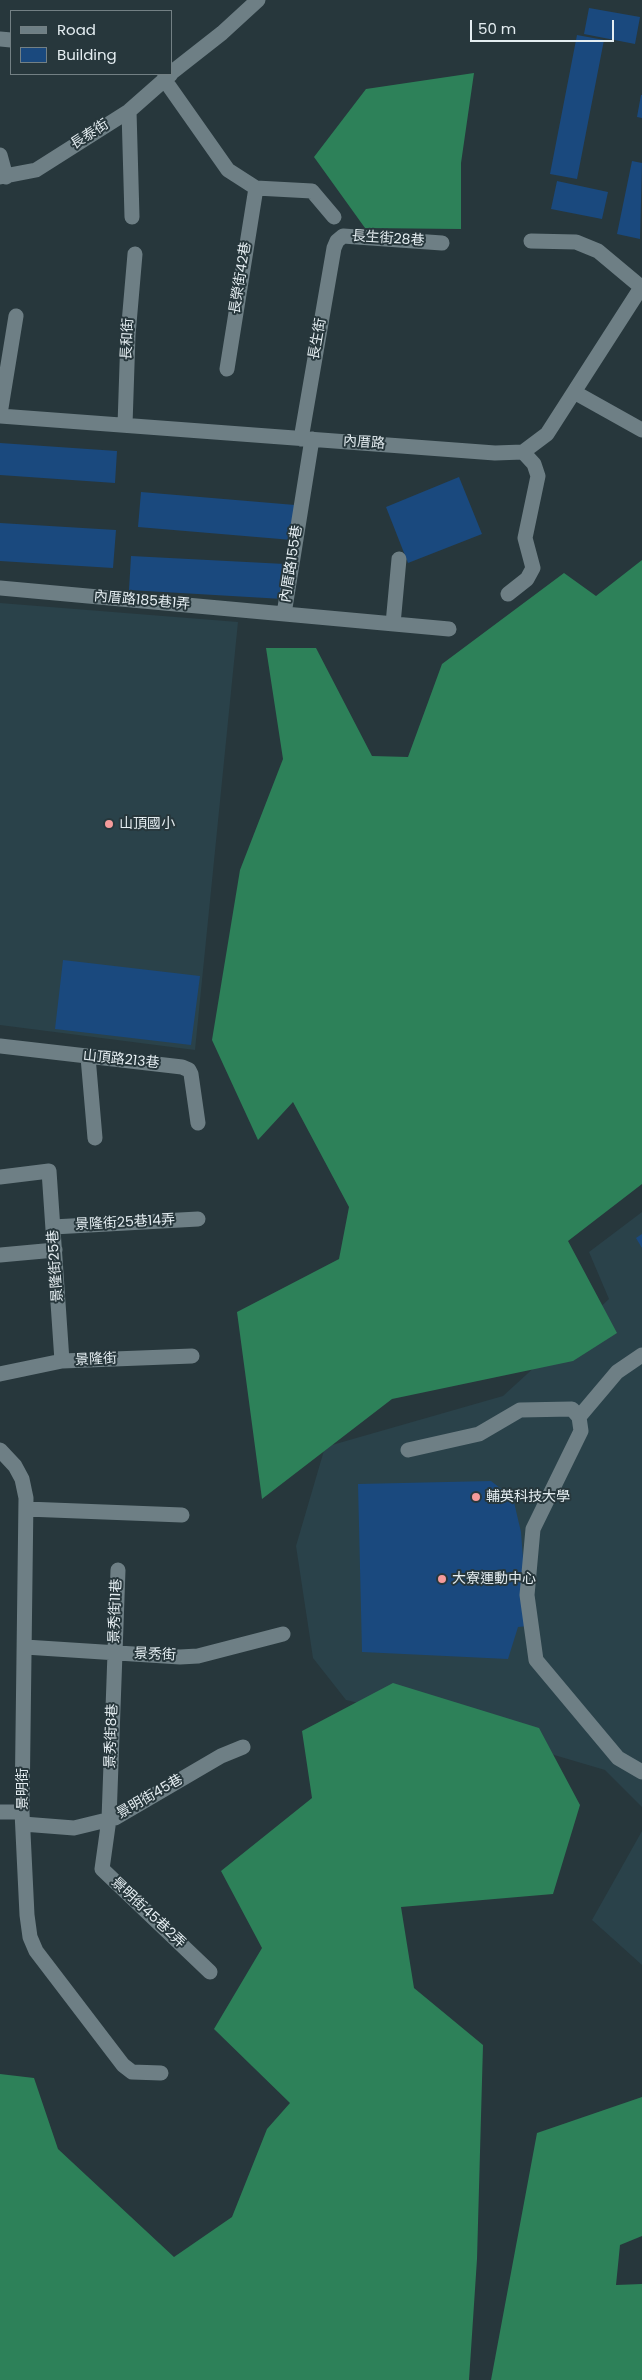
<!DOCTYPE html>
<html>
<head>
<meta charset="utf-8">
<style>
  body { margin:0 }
  #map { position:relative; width:642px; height:2380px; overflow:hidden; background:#27373c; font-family:Poppins,sans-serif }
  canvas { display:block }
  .legend { position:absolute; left:10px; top:10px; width:162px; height:65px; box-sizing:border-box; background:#27373c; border:1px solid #738084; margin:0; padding:6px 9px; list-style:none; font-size:15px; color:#e4edf1 }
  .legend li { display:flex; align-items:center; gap:10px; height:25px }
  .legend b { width:25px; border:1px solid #738084 }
  .scale { position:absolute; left:470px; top:20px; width:144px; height:22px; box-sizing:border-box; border:2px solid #e4edf1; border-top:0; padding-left:6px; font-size:15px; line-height:18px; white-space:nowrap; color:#e4edf1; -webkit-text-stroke:4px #27373c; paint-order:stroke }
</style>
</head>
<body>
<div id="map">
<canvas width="642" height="2380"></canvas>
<ul class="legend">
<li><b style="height:6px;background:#6e7f85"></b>Road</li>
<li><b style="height:14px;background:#1a497e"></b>Building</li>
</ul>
<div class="scale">50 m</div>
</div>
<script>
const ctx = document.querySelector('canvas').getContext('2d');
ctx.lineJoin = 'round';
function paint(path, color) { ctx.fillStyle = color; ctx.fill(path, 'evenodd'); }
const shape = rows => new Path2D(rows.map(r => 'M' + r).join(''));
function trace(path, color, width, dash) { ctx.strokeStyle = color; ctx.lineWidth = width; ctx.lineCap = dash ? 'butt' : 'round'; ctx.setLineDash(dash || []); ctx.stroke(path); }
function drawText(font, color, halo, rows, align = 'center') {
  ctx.font = font + ' Poppins,"Noto Sans TC",sans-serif'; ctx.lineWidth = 4; ctx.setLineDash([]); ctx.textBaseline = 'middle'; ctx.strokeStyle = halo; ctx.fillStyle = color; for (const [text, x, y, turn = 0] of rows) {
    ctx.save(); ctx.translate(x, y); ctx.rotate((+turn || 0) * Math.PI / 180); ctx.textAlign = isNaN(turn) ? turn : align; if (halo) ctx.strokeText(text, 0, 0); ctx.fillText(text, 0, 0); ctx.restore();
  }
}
const built = shape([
  [0,603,238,622,195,1050,0,1025],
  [642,1212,642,1807,605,1770,456,1726,346,1700,313,1658,296,1546,325,1447,503,1396,609,1299,589,1252],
  [642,1831,642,1965,592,1920]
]);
const forest = shape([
  [474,73,461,163,461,229,365,228,314,157,366,89],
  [642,560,642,1184,568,1241,617,1333,573,1361,392,1399,262,1499,237,1312,339,1259,349,1207,293,1102,258,1140,212,1040,240,870,283,759,266,648,316,648,372,756,408,757,442,664,564,573,596,596],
  [393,1683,539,1728,580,1805,553,1894,401,1907,414,1988,483,2045,477,2259,469,2380,0,2380,0,2074,34,2078,58,2149,174,2257,232,2217,267,2129,290,2103,214,2029,262,1948,221,1871,312,1798,302,1731],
  [642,2097,642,2236,620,2245,616,2285,642,2284,642,2380,491,2380,537,2133]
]);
const building = shape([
  [589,8,640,17,635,44,584,34],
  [577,35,604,40,577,179,550,174],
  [641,95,642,95,642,118,637,117],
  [632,161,642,163,640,239,617,234],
  [557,181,608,192,602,219,551,209],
  [0,443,117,451,115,483,0,475],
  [459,477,482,534,408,563,386,507],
  [141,492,295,505,292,540,138,527],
  [0,523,116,530,113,568,0,561],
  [131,556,285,564,283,599,129,590],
  [63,960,200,976,191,1045,55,1029],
  [642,1234,642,1248,636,1238],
  [491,1481,513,1498,521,1532,528,1626,518,1627,508,1659,362,1652,358,1484]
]);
const minor = shape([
  [0,39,11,40],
  [171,73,222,33,258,0],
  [164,79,228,170,256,188,312,191,334,217],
  [129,111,132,217],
  [0,155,6,177],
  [0,177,36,170,129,111,171,74],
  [531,241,576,242,598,251,641,287],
  [227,369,256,188],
  [574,392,642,430],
  [0,414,16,316],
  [0,416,495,453,523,452,547,434,642,286],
  [125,425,128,335,135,254],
  [301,439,334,248,337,241,343,236,442,243],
  [0,588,449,629],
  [508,594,527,579,533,568,525,538,538,476,534,464,523,452],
  [284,614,312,439],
  [393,624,399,559],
  [0,1046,182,1067,189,1070,191,1074,198,1123],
  [88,1057,95,1138],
  [0,1177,49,1171,62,1361],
  [53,1227,198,1219],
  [0,1255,55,1250],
  [0,1374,62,1361,192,1356],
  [579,1417,617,1372,642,1355],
  [0,1450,15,1466,22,1479,26,1498,22,1812,27,1915,30,1937,36,1951,123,2065,132,2072,161,2073],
  [408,1450,479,1434,520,1410,572,1409,579,1417,581,1431,533,1529,527,1595,536,1660,618,1758,642,1772],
  [26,1509,182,1515],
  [118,1570,109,1819,102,1869,210,1972],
  [25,1647,180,1657,198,1656,283,1634],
  [0,1812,22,1812],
  [23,1824,74,1828,115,1818,221,1756,243,1747]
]);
const markers = [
  [109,824,5,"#f59b9b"],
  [476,1497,5,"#f59b9b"],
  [442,1579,5,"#f59b9b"]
];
const streetNames = [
  ["長泰街",90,135,-33],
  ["長生街28巷",388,239,4],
  ["長榮街42巷",241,278,-81],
  ["長和街",128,339,-87],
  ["長生街",318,339,-80],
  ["內厝路",364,443,4],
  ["內厝路155巷",292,564,-81],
  ["內厝路185巷1弄",142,601,5],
  ["山頂路213巷",121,1060,6],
  ["景隆街25巷14弄",125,1223,-3],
  ["景隆街25巷",56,1266,-94],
  ["景隆街",96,1360,-3],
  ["景秀街11巷",116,1611,-88],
  ["景秀街",155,1655,3],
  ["景秀街8巷",112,1736,-88],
  ["景明街",23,1789,-90],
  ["景明街45巷",150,1797,-30],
  ["景明街45巷2弄",148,1913,43]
];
const poiNames = [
  ["山頂國小",119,824],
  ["輔英科技大學",486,1497],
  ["大寮運動中心",452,1579]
];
paint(built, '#2a424a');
paint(forest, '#2d8159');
paint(building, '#1a497e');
trace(minor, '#6e7f85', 15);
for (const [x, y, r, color] of markers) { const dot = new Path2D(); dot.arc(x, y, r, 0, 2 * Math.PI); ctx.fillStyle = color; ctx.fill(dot); trace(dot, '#27373c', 2); }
drawText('14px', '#e4edf1', '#27373c', streetNames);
drawText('14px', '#e4edf1', '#27373c', poiNames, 'left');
</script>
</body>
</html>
